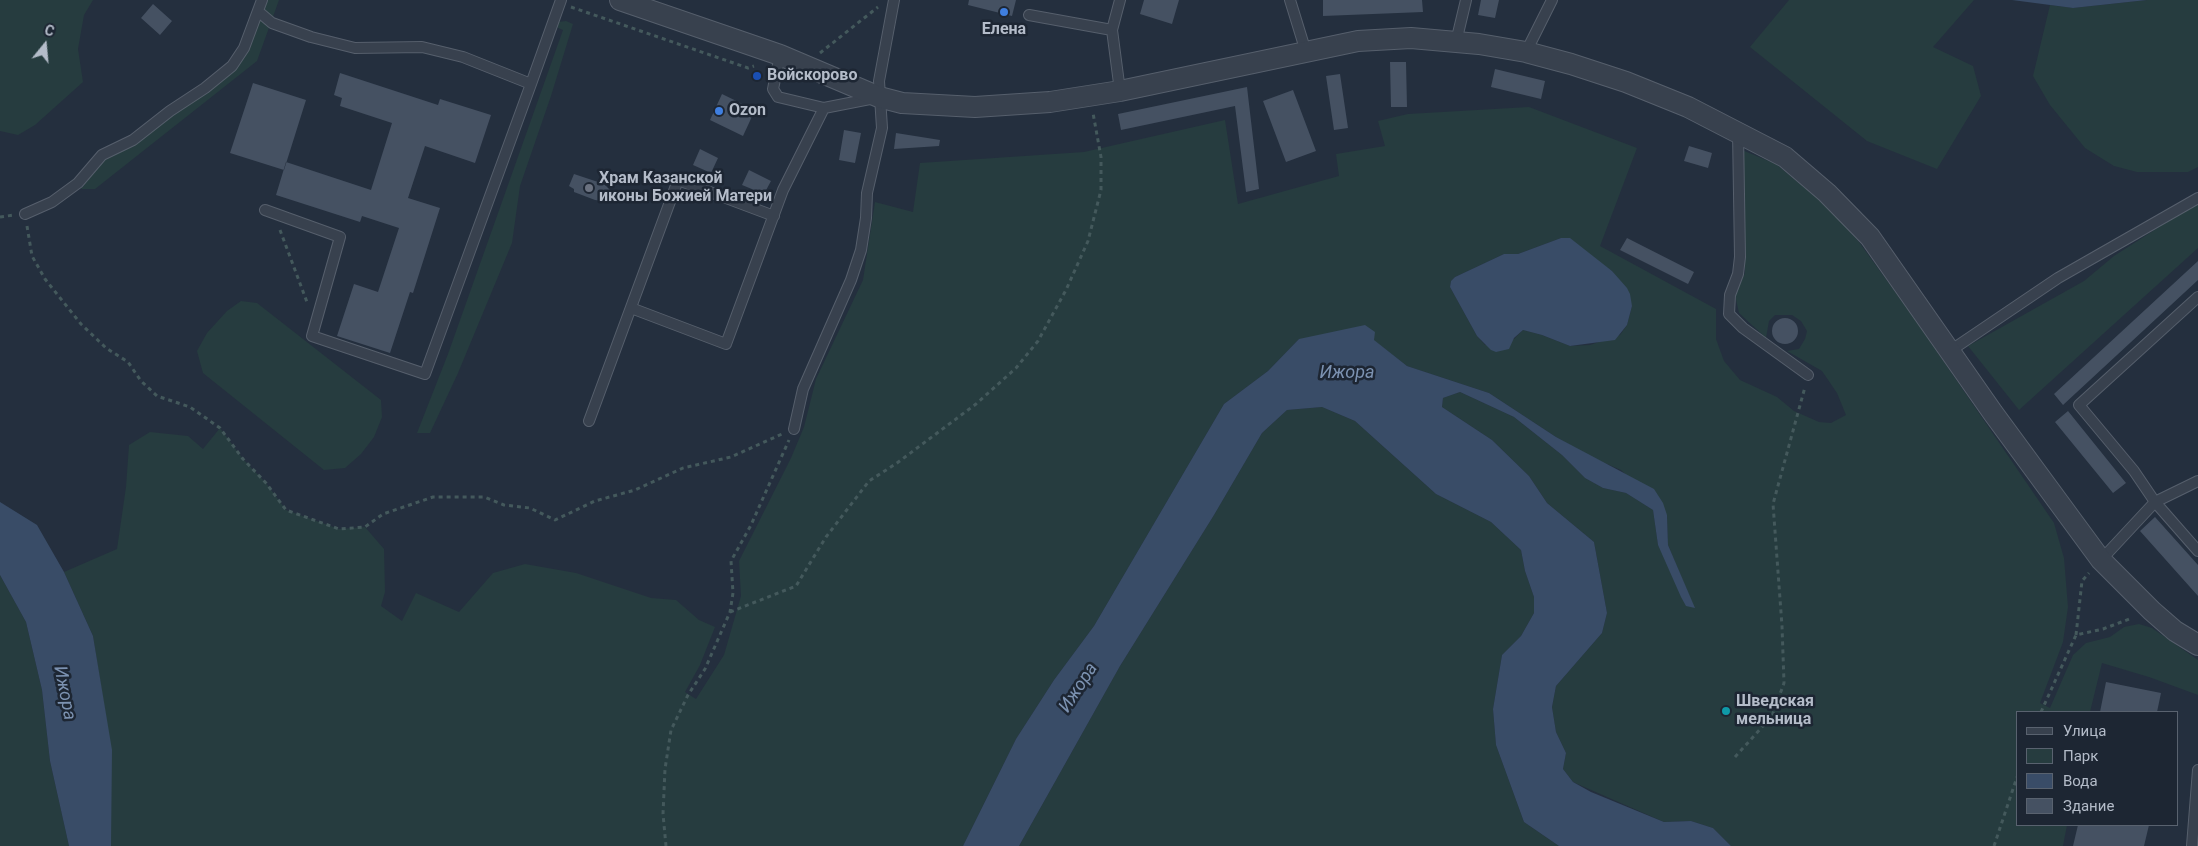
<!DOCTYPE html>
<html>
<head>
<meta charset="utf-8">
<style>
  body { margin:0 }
  #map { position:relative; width:2198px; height:846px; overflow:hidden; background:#242f3e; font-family:Roboto,sans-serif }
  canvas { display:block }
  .legend { position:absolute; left:2016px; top:711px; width:162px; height:115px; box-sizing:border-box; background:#1d2633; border:1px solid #59626f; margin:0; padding:6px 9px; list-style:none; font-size:15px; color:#b4bcc9 }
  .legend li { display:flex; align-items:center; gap:10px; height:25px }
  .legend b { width:25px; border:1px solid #59626f }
  .north { position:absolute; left:20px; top:20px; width:50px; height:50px; -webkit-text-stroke:4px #1d2633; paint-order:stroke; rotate:17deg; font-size:14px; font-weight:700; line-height:20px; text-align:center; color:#b4bcc9 }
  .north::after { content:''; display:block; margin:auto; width:18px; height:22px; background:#b4bcc9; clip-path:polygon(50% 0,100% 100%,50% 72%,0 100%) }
</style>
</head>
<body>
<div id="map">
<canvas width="2198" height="846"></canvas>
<ul class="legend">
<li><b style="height:6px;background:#38414e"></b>Улица</li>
<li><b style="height:14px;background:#263c3f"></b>Парк</li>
<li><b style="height:14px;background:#394c67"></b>Вода</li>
<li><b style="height:14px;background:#455162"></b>Здание</li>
</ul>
<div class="north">С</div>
</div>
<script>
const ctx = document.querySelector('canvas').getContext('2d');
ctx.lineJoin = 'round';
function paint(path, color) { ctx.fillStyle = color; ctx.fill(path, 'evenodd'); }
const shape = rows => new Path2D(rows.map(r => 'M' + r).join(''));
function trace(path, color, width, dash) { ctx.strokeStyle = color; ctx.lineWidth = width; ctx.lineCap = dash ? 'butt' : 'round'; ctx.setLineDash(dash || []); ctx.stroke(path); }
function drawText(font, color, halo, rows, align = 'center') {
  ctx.font = font + ' Roboto,sans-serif'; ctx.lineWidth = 5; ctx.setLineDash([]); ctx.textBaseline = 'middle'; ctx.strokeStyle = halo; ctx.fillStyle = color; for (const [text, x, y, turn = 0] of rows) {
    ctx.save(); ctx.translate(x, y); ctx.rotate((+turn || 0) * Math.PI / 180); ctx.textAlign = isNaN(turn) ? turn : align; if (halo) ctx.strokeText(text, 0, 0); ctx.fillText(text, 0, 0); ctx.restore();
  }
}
const green = shape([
  [0,0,93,0,84,15,78,49,83,82,35,125,18,135,0,131],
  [265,0,279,0,257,61,95,189,81,189,105,158,236,67],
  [1789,0,1974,0,1933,47,1973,66,1981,96,1937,169,1867,141,1750,47],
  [2147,0,2198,0,2198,167,2188,172,2137,172,2114,166,2085,148,2050,105,2033,76,2050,5,2073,8],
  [566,21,573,24,551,96,520,186,512,243,458,373,430,433,417,433,448,354,563,30,556,27,558,22],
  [1529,107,1637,148,1600,246,1716,309,1716,339,1724,361,1740,380,1777,397,1794,411,1819,422,1831,423,1846,415,1837,393,1822,371,1787,351,1799,349,1805,339,1807,331,1801,321,1792,315,1775,315,1769,321,1766,338,1739,313,1735,295,1745,273,1742,150,1776,164,1829,208,1859,242,1916,321,2054,523,2064,558,2068,607,2063,642,2040,703,2050,708,2073,655,2086,643,2110,637,2124,627,2139,624,2152,628,2198,660,2198,695,2149,677,2102,663,2090,712,2017,712,2017,825,2067,825,2063,846,1731,846,1713,828,1691,821,1664,822,1573,782,1563,769,1566,753,1556,732,1552,707,1556,686,1602,633,1607,613,1594,542,1547,503,1529,476,1492,440,1442,407,1443,398,1460,392,1514,417,1562,455,1585,478,1603,488,1626,493,1653,510,1658,545,1694,608,1668,545,1667,515,1621,470,1593,458,1556,437,1489,393,1407,366,1373,340,1299,339,1268,371,1224,404,1094,626,1054,680,1016,739,963,846,111,846,111,750,93,636,64,572,117,549,126,487,129,445,150,432,188,436,203,449,220,428,243,459,266,483,286,510,339,529,365,527,384,549,385,592,381,606,402,621,416,593,459,612,493,573,525,564,576,573,651,598,676,600,699,620,715,627,700,665,685,692,696,699,724,655,741,596,739,561,791,458,804,427,816,379,863,280,875,202,913,212,920,163,1084,152,1225,120,1238,204,1339,176,1336,154,1385,146,1378,121,1408,114],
  [1561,238,1612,271,1632,306,1627,325,1620,335,1590,345,1570,346,1542,335,1523,330,1514,339,1485,345,1477,336,1450,287,1451,281,1455,277,1504,254,1518,254],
  [2198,202,2198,248,2019,410,1968,346,2084,281,2114,256],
  [241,301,257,303,381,400,382,417,374,437,361,454,345,468,324,470,203,373,197,351,207,333,227,311],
  [1322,407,1355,421,1436,494,1491,522,1521,550,1525,571,1534,597,1534,613,1521,636,1502,655,1493,709,1496,745,1524,822,1559,846,1019,846,1120,666,1214,515,1262,433,1287,410],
  [0,575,26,622,42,690,50,761,69,846,0,846]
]);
const water = shape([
  [2012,0,2147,0,2073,8],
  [1561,238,1570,238,1612,271,1627,288,1630,294,1632,306,1627,325,1615,340,1570,346,1542,335,1523,330,1514,338,1509,349,1496,352,1491,350,1477,336,1450,287,1451,281,1455,277,1504,254,1518,254],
  [1365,325,1375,332,1374,340,1407,366,1489,393,1556,437,1654,489,1663,503,1667,515,1668,545,1695,608,1686,606,1681,597,1658,545,1653,510,1626,493,1603,488,1585,478,1562,455,1514,417,1460,392,1443,398,1442,407,1492,440,1529,476,1547,503,1594,542,1607,613,1602,633,1556,686,1552,707,1556,732,1566,753,1563,769,1573,782,1591,792,1664,822,1691,821,1713,828,1731,846,1559,846,1524,822,1496,745,1493,709,1502,655,1521,636,1534,613,1534,597,1525,571,1521,550,1491,522,1436,494,1355,421,1322,407,1287,410,1262,433,1214,515,1120,666,1019,846,963,846,1016,739,1054,680,1094,626,1224,404,1268,371,1299,339],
  [0,502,37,525,64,572,93,636,112,750,111,846,69,846,50,761,42,690,26,622,0,575]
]);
const building = shape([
  [969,0,1016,0,1012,16,968,5],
  [1144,0,1179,0,1172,24,1140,14],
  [1323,0,1422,0,1423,12,1323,16],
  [1481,0,1499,0,1495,18,1478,15],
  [153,4,172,21,160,35,141,18],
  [1390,62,1406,62,1407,107,1391,107],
  [1495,69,1545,81,1541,99,1491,87],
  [340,73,438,105,440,99,491,115,475,163,425,146,408,198,440,208,413,293,410,292,390,353,337,336,354,284,378,292,399,228,362,216,360,222,276,195,286,162,371,190,392,123,340,106,342,98,334,95],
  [1340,74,1348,128,1334,130,1326,76],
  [253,83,306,100,284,170,230,153],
  [1247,87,1259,189,1246,192,1235,106,1121,130,1118,114],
  [1293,90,1316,151,1286,162,1263,101],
  [722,94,755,110,743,136,710,120],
  [844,130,861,133,855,163,839,160],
  [896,133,940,140,939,146,894,149],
  [1689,146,1712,153,1708,168,1684,161],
  [700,149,718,158,711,173,693,165],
  [749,170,771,181,764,194,742,185],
  [574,174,604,184,612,192,608,202,595,200,574,192,574,189,569,186],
  [1627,238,1694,272,1688,284,1620,250],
  [2198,261,2198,280,2063,405,2054,394],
  '1772 331a13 13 0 1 1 26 0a13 13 0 1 1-26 0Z',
  [2068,411,2126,483,2113,493,2055,422],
  [2155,517,2198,565,2198,596,2140,531],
  [2106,682,2161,693,2157,712,2100,712],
  [2078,825,2149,825,2144,846,2073,846]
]);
const path = shape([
  [571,7,748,68,754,66],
  [820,53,878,7],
  [0,217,14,215],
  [27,226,32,256,45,279,81,324,106,348,128,362,141,381,157,396,190,407,220,428,243,459,266,483,286,510,339,529,365,527,383,514,433,497,484,497,504,505,530,508,555,520,595,501,635,490,683,468,731,457,782,434],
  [280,230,307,302],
  [730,612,796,586,826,537,869,481,897,463,976,404,1016,368,1038,341,1066,290,1088,241,1101,190,1101,157,1093,113],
  [2076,635,2082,581,2089,573],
  [2041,712,2076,635,2103,629,2132,618],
  [1735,757,1772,716,1784,683,1782,626,1773,504,1805,387],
  [666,846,663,814,665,769,671,730,688,695,705,669,730,612,733,593,731,561,751,525,789,440],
  [1994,846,2017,777]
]);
const lane = shape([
  [1290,0,1306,52],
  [259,12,272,23,311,37,355,48,422,47,463,57,531,84,561,0],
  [1029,15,1112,30],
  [1456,42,1466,0],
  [1526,52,1552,0],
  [780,55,773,89,778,97,824,108,875,98],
  [1120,91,1112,30,1120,0],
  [1738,132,1740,257,1738,274,1730,295,1729,314,1743,328,1808,375],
  [265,210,340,237,312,336,425,374,531,84],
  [25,214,52,202,78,183,102,155,133,140,170,111,205,88,232,66,244,48,262,0],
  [2198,297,2079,405,2134,471,2155,502,2198,551],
  [631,308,726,344,783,190,824,108],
  [1950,351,2058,278,2198,198],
  [589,421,678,180,774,216],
  [794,429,803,389,851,280,861,250,866,218,867,193,882,128,879,81,894,0],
  [2101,560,2155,502,2198,481],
  [2192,846,2198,770]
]);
const street = shape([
  [620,0,780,55,879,97,902,103,975,107,1050,102,1120,91,1358,41,1411,38,1479,44,1526,52,1571,64,1626,82,1688,107,1785,157,1827,193,1870,237,1993,413,2101,560,2152,611,2175,631,2198,645]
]);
const markers = [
  [1004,12,5,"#3f7fe0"],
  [757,76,5,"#1a4fb4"],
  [719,111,5,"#3f7fe0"],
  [589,188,5,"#6b7280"],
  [1726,711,5,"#0f9aa8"]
];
const poiNames = [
  ["Елена",1004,30,"center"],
  ["Войскорово",767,76],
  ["Ozon",729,111],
  ["Храм Казанской",599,179],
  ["иконы Божией Матери",599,197],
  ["Шведская",1736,702],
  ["мельница",1736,720]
];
const waterNames = [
  ["Ижора",1347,373],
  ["Ижора",1079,688,-57],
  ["Ижора",64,693,79]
];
paint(green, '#263c3f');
paint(water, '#394c67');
paint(building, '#455162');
trace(lane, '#565f6c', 12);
trace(street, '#565f6c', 22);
trace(path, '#44595c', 3, [4, 4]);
trace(lane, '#38414e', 10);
trace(street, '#38414e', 20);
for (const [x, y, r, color] of markers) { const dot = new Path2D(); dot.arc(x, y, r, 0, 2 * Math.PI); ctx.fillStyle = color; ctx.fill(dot); trace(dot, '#1d2633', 2); }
drawText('bold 16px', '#b4bcc9', '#1d2633', poiNames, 'left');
drawText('italic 18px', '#7c92b1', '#1d2633', waterNames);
</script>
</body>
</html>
